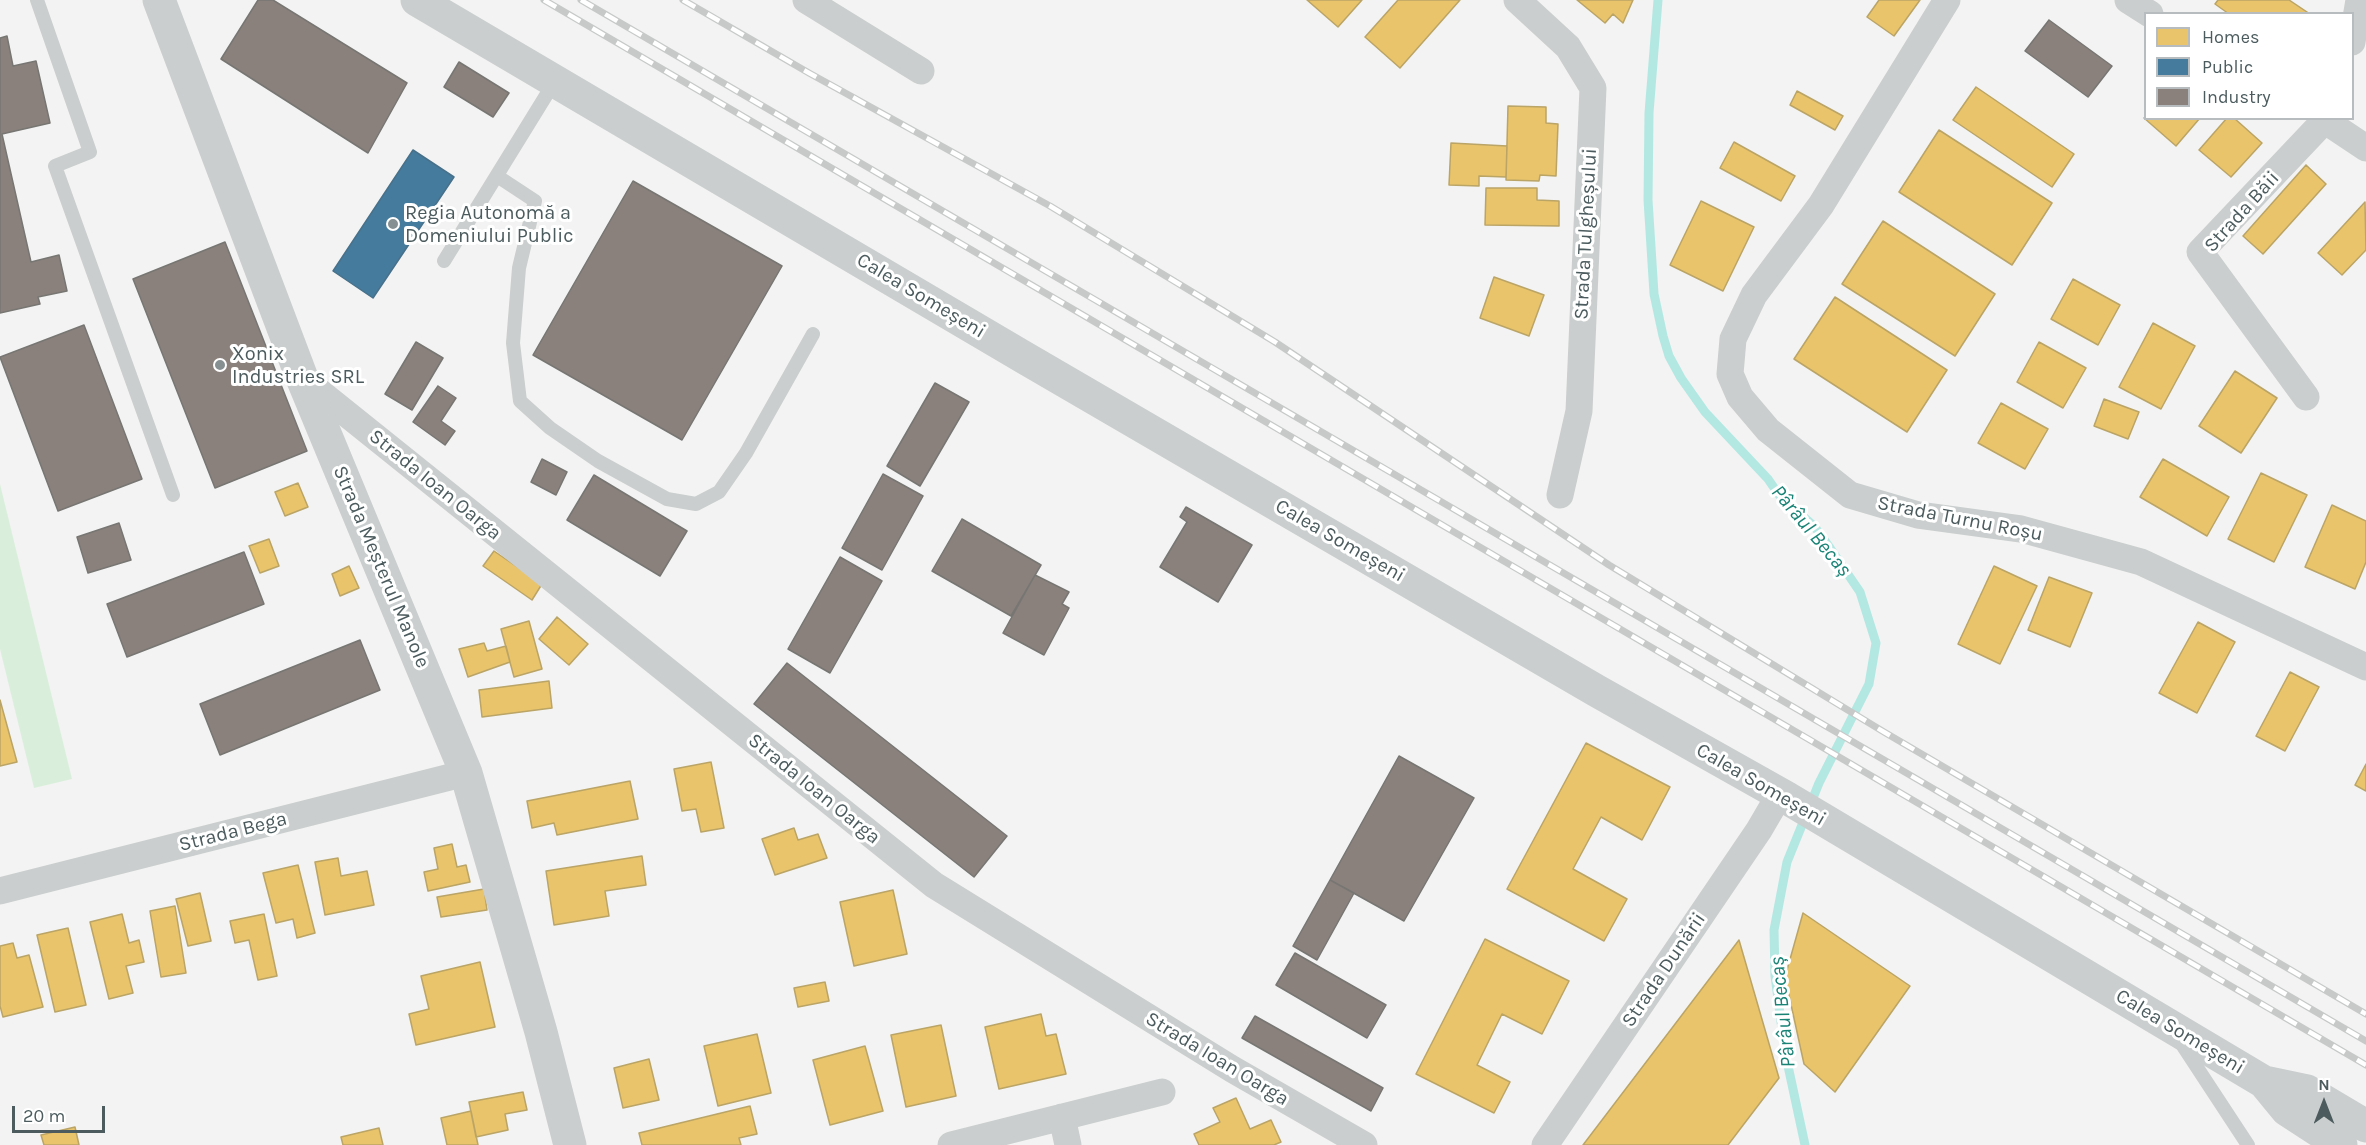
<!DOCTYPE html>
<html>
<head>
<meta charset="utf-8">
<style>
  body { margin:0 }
  #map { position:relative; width:2366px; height:1145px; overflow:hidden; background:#f3f3f3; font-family:Karla,sans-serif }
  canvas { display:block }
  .legend { position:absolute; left:2144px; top:12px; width:210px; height:108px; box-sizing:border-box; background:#fff; border:2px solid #b7bdbf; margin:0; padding:8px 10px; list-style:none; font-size:18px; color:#4b5b5e }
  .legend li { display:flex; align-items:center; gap:12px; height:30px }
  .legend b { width:30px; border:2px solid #b7bdbf }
  .north { position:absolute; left:2294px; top:1073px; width:60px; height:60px; -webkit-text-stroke:4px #fff; paint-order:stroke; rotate:0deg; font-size:16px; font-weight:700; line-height:24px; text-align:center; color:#4b5b5e }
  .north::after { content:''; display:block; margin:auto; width:21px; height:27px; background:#4b5b5e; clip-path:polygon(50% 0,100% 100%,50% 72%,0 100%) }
  .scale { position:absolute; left:12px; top:1106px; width:93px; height:27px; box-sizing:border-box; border:3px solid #4b5b5e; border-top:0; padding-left:8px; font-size:18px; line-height:21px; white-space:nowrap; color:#4b5b5e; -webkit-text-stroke:4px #fff; paint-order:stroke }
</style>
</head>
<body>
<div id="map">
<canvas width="2366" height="1145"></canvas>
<ul class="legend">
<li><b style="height:16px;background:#e9c46a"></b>Homes</li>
<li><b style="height:16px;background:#457b9d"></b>Public</li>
<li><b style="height:16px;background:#8a817c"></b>Industry</li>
</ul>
<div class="north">N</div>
<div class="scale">20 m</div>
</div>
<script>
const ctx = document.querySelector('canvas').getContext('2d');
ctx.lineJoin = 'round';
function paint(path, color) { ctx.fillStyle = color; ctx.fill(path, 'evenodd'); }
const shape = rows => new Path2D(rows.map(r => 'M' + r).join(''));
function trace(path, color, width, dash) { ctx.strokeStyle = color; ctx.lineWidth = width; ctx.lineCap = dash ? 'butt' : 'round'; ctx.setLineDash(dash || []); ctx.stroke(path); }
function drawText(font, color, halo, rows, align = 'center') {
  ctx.font = font + ' Karla,sans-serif'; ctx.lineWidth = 6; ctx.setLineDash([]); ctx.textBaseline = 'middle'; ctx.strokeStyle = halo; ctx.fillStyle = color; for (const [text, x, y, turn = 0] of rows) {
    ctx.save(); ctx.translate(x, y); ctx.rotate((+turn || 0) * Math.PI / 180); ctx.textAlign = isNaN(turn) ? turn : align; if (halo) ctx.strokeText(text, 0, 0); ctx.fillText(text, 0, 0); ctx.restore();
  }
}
const green = shape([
  [0,484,72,779,34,788,0,649]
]);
const homes = shape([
  [1307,0,1362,0,1338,27,1307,0],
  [1398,0,1460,0,1400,68,1365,37,1398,0],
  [1577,0,1633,0,1623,23,1613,14,1605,23,1577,0],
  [1879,0,1920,0,1894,36,1867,17,1879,0],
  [2218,0,2289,0,2310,14,2229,14,2215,4,2218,0],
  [1976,87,2074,154,2052,187,1953,120,1976,87],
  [1797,91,1843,116,1835,130,1790,105,1797,91],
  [1508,106,1546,107,1546,123,1558,124,1556,176,1540,175,1539,181,1506,180,1508,106],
  [2146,116,2146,118,2200,118,2176,146,2144,118,2146,116],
  [2227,118,2234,118,2262,143,2231,177,2199,150,2227,118],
  [1939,130,2052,203,2012,265,1899,192,1939,130],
  [1734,142,1795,176,1781,201,1720,168,1734,142],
  [1451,143,1507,146,1506,177,1479,176,1479,186,1449,185,1451,143],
  [2306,165,2326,184,2263,254,2243,236,2306,165],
  [1486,188,1537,188,1537,200,1559,201,1559,226,1485,225,1486,188],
  [1701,201,1754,227,1723,291,1670,265,1701,201],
  [2365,202,2366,250,2342,275,2318,253,2365,202],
  [1883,221,1995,294,1955,356,1842,284,1883,221],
  [1494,277,1544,295,1529,336,1480,318,1494,277],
  [2073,279,2120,305,2098,345,2051,319,2073,279],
  [1835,297,1947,370,1907,432,1794,359,1835,297],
  [2153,323,2195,346,2161,409,2119,387,2153,323],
  [2039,342,2086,368,2063,408,2017,382,2039,342],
  [2235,371,2277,398,2241,453,2199,426,2235,371],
  [2104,399,2139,412,2128,439,2094,426,2104,399],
  [2001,403,2048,429,2025,469,1978,443,2001,403],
  [2163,459,2229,497,2207,536,2140,497,2163,459],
  [2261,473,2307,495,2274,562,2228,539,2261,473],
  [298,483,308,507,285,516,275,492,298,483],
  [2332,505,2366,521,2366,562,2355,589,2305,567,2332,505],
  [269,539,279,566,260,573,249,546,269,539],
  [494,551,542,584,532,600,483,566,494,551],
  [349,566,359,588,340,596,332,574,349,566],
  [1994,566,2037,586,2000,664,1958,644,1994,566],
  [2049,577,2092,593,2070,647,2028,630,2049,577],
  [557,617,588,644,569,665,539,639,557,617],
  [529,621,542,669,514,677,501,629,529,621],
  [2198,622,2235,642,2197,713,2159,693,2198,622],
  [484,643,487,651,506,646,510,662,468,677,459,649,484,643],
  [2290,672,2319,687,2285,751,2256,736,2290,672],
  [549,681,552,708,482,717,479,690,549,681],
  [0,700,17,762,0,766,0,700],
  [1586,743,1670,787,1642,840,1601,817,1573,869,1627,899,1604,941,1507,889,1586,743],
  [711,762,724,828,701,832,696,809,682,811,674,769,711,762],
  [2366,764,2366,791,2355,785,2366,764],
  [630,781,638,819,557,835,554,823,532,828,527,801,630,781],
  [794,828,798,840,818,834,827,858,775,875,762,839,794,828],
  [452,844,457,867,466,865,470,882,428,891,424,872,438,869,434,848,452,844],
  [642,856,646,885,605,891,609,916,554,925,546,871,642,856],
  [338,858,341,876,367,871,374,905,325,915,315,862,338,858],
  [298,865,315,933,297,938,293,919,276,923,263,873,298,865],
  [484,889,487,910,441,917,437,897,484,889],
  [893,890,907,954,854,966,840,902,893,890],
  [200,893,211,941,188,946,176,899,200,893],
  [175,906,186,973,161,977,150,911,175,906],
  [1803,913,1910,986,1835,1092,1804,1064,1785,977,1803,913],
  [122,914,129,943,139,940,144,962,126,966,133,993,109,999,90,922,122,914],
  [264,914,277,976,258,980,249,940,235,943,230,921,264,914],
  [68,928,86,1005,55,1012,37,935,68,928],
  [1485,939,1569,981,1542,1034,1502,1014,1477,1065,1510,1082,1494,1113,1416,1074,1485,939],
  [1739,940,1779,1078,1728,1145,1583,1145,1739,940],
  [13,943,17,958,29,955,43,1007,3,1017,0,1006,0,946,13,943],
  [480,962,495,1027,416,1045,409,1014,429,1009,421,976,480,962],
  [825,982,829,1001,798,1007,794,988,825,982],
  [1041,1014,1046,1036,1056,1034,1066,1074,999,1089,985,1027,1041,1014],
  [941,1025,956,1096,906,1107,891,1035,941,1025],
  [757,1034,771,1093,718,1106,704,1046,757,1034],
  [865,1046,883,1111,830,1125,813,1060,865,1046],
  [649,1059,659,1100,623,1108,614,1068,649,1059],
  [523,1092,527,1110,505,1114,508,1130,476,1137,469,1102,523,1092],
  [1236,1098,1250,1129,1271,1120,1281,1142,1274,1145,1199,1145,1194,1134,1220,1122,1213,1108,1236,1098],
  [750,1106,757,1134,739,1138,741,1145,642,1145,639,1133,750,1106],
  [471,1111,478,1145,447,1145,441,1118,471,1111],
  [75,1127,79,1145,44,1145,41,1135,75,1127],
  [379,1128,383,1145,343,1145,341,1137,379,1128]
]);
const public = shape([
  [413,150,454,177,373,298,333,271,413,150]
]);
const industry = shape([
  [258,0,273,0,407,83,368,153,221,59,258,0],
  [2049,20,2112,66,2088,97,2025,51,2049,20],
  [7,36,13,66,36,61,50,123,2,134,31,262,59,255,67,291,38,297,40,304,0,313,0,38,7,36],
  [459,62,509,93,493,117,444,87,459,62],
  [633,181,782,266,682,440,533,355,633,181],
  [225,242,307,451,215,488,133,279,225,242],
  [84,325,142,479,58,511,0,357,84,325],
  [416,342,443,358,412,410,385,394,416,342],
  [935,383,969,402,920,486,887,466,935,383],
  [438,386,456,398,441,421,455,431,445,445,413,422,438,386],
  [542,459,567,472,556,495,531,482,542,459],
  [883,474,923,496,882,570,842,548,883,474],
  [594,475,687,531,660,576,567,520,594,475],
  [1186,507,1252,545,1218,602,1160,567,1187,522,1180,517,1186,507],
  [962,519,1041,565,1011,616,932,571,962,519],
  [119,523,131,560,88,573,77,537,119,523],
  [244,552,264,604,127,657,107,604,244,552],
  [840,557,882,581,830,673,788,649,840,557],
  [1035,575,1069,592,1062,604,1069,608,1044,655,1003,633,1035,575],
  [360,640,380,690,220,755,200,704,360,640],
  [787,663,1007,836,974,877,754,704,787,663],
  [1399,756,1474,798,1404,921,1330,880,1399,756],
  [1330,880,1354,893,1317,960,1293,946,1330,880],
  [1295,953,1386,1005,1367,1038,1276,985,1295,953],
  [1255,1016,1383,1088,1371,1111,1242,1038,1255,1016]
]);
const stream = shape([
  [1658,0,1649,113,1648,200,1654,294,1663,336,1669,356,1681,378,1705,412,1768,479,1779,495,1814,526,1830,548,1860,592,1876,643,1869,684,1819,783,1787,862,1774,930,1775,976,1785,1052,1805,1145]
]);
const lane = shape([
  [37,0,90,152,55,166,173,495],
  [497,176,535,201,519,268,513,343,520,401,550,428,598,461,667,499,696,504,719,492,746,453,813,334],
  [444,261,555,81],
  [2181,1043,2248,1145]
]);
const street = shape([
  [806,0,921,71],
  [1517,0,1568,47,1593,88,1579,411,1560,495],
  [1947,0,1821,205,1754,295,1733,339,1730,374,1740,397,1768,430,1850,495,1918,515,2021,529,2141,562,2366,667],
  [2128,0,2150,14],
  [2352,42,2359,0],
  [2321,118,2366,148],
  [302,378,934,885,1232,1069,1364,1145],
  [2306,397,2200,252,2327,118],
  [0,891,466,773],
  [1062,1117,1068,1145],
  [951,1145,1162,1092],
  [1545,1145,1759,830,1780,794]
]);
const secondary = shape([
  [159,0,302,378,466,773,541,1032,570,1145],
  [417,0,1025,358,1597,691,1787,798,2264,1082,2307,1091,2366,1126],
  [2264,1082,2287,1110,2341,1145]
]);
const rail = shape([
  [544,0,2366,1065],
  [581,0,2366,1041],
  [683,0,809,73,1050,206,1275,342,1609,565,1884,732,2366,1014]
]);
const markers = [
  [393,224,6,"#869092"],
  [220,365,6,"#869092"]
];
const streetNames = [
  ["Strada Băii",2242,212,-48],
  ["Strada Tulgheșului",1586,234,-87],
  ["Calea Someșeni",921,296,31],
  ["Strada Ioan Oarga",435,485,39],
  ["Strada Turnu Roșu",1960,519,11],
  ["Calea Someșeni",1340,541,30],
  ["Strada Meșterul Manole",381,567,67],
  ["Calea Someșeni",1761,785,30],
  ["Strada Ioan Oarga",814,789,39],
  ["Strada Bega",233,832,-14],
  ["Strada Dunării",1664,970,-56],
  ["Calea Someșeni",2180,1032,31],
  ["Strada Ioan Oarga",1217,1059,31]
];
const poiNames = [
  ["Regia Autonomă a",405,213],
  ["Domeniului Public",405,236],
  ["Xonix",232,354],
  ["Industries SRL",232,377]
];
const waterNames = [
  ["Pârâul Becaș",1811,531,50],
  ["Pârâul Becaș",1783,1012,-96]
];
paint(green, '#daefdb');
paint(homes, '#e9c46a');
trace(homes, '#baa466', 1.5);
paint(public, '#457b9d');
trace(public, '#47718a', 1.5);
paint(industry, '#8a817c');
trace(industry, '#777673', 1.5);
trace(stream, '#b3e8e2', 9);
trace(lane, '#cbcece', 14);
trace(street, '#cbcece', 27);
trace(secondary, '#cacece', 33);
trace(rail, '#c7c9c9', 7);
trace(rail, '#fff', 4.5, [14]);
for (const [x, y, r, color] of markers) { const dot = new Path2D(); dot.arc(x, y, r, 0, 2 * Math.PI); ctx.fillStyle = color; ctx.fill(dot); trace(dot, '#fff', 2); }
drawText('20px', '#4b5b5e', '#fff', streetNames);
drawText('20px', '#4b5b5e', '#fff', poiNames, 'left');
drawText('italic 21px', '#198376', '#fff', waterNames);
</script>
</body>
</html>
